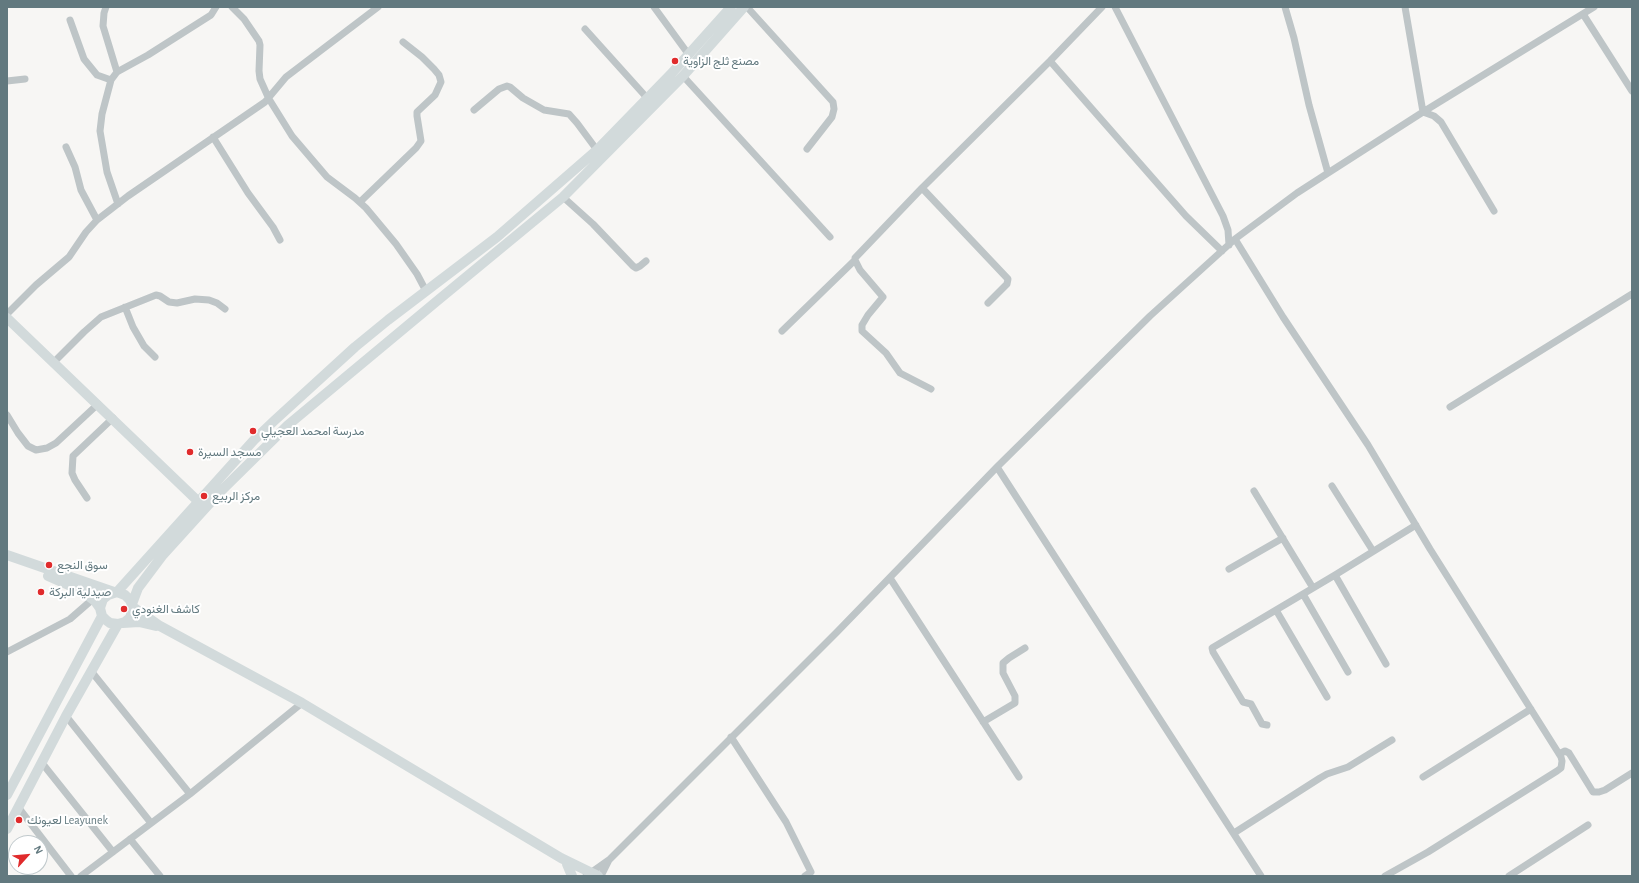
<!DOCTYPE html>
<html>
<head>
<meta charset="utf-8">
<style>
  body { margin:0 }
  #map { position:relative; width:1639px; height:883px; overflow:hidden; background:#f7f6f4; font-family:"Alegreya Sans",sans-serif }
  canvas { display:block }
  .frame { position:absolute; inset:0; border:8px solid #62797f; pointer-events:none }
  .north { position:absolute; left:8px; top:835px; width:40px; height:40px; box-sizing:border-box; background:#fff; border:1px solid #c0c9cc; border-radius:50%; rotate:63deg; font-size:11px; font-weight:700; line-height:16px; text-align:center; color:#62797f }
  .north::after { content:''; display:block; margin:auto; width:14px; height:18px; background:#e02b2c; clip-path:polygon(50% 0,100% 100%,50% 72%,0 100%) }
</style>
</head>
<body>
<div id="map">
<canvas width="1639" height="883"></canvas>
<div class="frame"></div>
<div class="north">N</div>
</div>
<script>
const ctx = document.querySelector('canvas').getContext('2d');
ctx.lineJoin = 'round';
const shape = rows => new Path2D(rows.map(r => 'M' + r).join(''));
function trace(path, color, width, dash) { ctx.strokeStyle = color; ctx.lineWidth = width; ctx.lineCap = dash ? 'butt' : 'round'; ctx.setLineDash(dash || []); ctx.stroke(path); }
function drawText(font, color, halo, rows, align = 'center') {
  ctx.font = font + ' "Alegreya Sans",Vazirmatn,sans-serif'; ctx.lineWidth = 4; ctx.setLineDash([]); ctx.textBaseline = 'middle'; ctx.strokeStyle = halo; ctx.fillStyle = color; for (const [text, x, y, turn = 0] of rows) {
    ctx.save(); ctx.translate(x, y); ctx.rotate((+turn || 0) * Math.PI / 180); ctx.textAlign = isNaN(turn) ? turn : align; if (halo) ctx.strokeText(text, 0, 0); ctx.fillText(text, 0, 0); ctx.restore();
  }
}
const street = shape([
  [106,7,104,13,103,26,117,72],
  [232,7,244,19,259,41,260,45,259,71,260,79,269,99,292,136,327,177,355,198,366,208,396,244,417,274,426,291],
  [654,7,689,55],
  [747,7,833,102,834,109,832,117,807,149],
  [1115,7,1223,216,1228,230,1229,245],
  [1285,7,1294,38,1309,105,1328,173],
  [1405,7,1423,112,1434,116,1441,122,1494,211],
  [1583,14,1632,91],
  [70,20,84,59,97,75,111,80],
  [585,29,648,99],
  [1050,61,1186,216,1222,251],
  [683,76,830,237],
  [7,81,25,79],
  [474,110,499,89,507,86,510,87,523,98,544,110,569,114,577,123,597,150],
  [213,137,248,193,273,227,280,240],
  [66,147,75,167,81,190,97,220],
  [922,188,1008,279,1007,284,988,303],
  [563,197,593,224,633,266,636,268,640,266,646,261],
  [360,202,416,148,421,141,417,116,417,112,435,95,441,82,439,75,434,69,422,57,403,42],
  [118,204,107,172,100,131,102,114,111,80,117,72,148,55,211,15,216,7],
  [1235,239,1283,317,1368,445,1430,549,1561,757,1562,761,1561,768,1557,771,1428,852,1385,876],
  [125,307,133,327,144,346,155,357],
  [7,314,36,285,69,257,86,232,97,220,128,196,265,102,286,77,378,7],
  [782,331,855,260],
  [54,362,84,332,101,317,156,295,160,296,169,302,177,303,195,299,209,300,217,303,225,309],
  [931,389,900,373,886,353,862,331,862,325,868,315,883,297,860,270,855,260,855,258,922,188,1050,61,1102,7],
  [1450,407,1632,294],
  [7,415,18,433,28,446,36,450,47,448,56,443,98,404],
  [997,467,1261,876],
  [1332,486,1373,551],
  [1254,491,1313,588],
  [87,498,75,480,72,473,73,456,113,418],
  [1229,569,1283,538],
  [1335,575,1386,664],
  [890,578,1019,777],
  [1303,594,1348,672],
  [1276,610,1327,697],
  [7,652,70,619,93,599],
  [91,671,190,794,302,703],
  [66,716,151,823],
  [983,722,1015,703,1015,696,1003,673,1003,663,1009,658,1025,648],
  [1267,725,1262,724,1251,704,1243,702,1213,652,1212,648,1335,575,1416,525],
  [731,737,786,822,811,872,805,876],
  [1559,754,1565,751,1569,753,1593,792,1599,792,1605,790,1632,773],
  [42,763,113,852],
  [1423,777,1531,709],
  [18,807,71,876],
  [1234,833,1320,778,1327,774,1348,767,1392,740],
  [130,839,160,876],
  [81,876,190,794],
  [586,876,610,859,837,632,997,467,1150,316,1235,239,1297,193,1328,173,1423,112,1594,7],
  [601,876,609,860],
  [1509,876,1588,825]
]);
const secondary = shape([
  [7,318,204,507],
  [7,555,114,592],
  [48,576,82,591,95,601,100,608],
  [117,592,254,440,275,420,355,347,388,320,497,237,597,150,671,74,731,7],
  [132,604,138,588,162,556,220,492,288,425,437,301,563,197,683,76,744,7],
  [133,607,130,618,125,622,118,624,110,623,106,620,102,616,100,608,103,599,108,595,117,592,125,595,130,600,133,607,160,626,302,703,561,858,598,876],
  [123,623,139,622,156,626],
  [7,795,102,616],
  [7,829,66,716,118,624],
  [567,864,572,876]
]);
const markers = [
  [675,61,4,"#e02b2c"],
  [253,431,4,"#e02b2c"],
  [190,452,4,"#e02b2c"],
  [204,496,4,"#e02b2c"],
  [49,565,4,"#e02b2c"],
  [41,592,4,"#e02b2c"],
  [124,609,4,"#e02b2c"],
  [19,820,4,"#e02b2c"]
];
const poiNames = [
  ["مصنع ثلج الزاوية",683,61],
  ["مدرسة امحمد العجيلي",261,431],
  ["مسجد السيرة",198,452],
  ["مركز الربيع",212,496],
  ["سوق النجع",57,565],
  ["صيدلية البركة",49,592],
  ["كاشف الغنودي",132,609],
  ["لعيونك Leayunek",27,820]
];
trace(street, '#bec5c7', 7);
trace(secondary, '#d2dadb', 10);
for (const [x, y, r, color] of markers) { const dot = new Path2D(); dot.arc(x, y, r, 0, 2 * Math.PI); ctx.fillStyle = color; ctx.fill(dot); trace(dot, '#fff', 1.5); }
drawText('12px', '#62797f', '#fff', poiNames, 'left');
</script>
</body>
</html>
